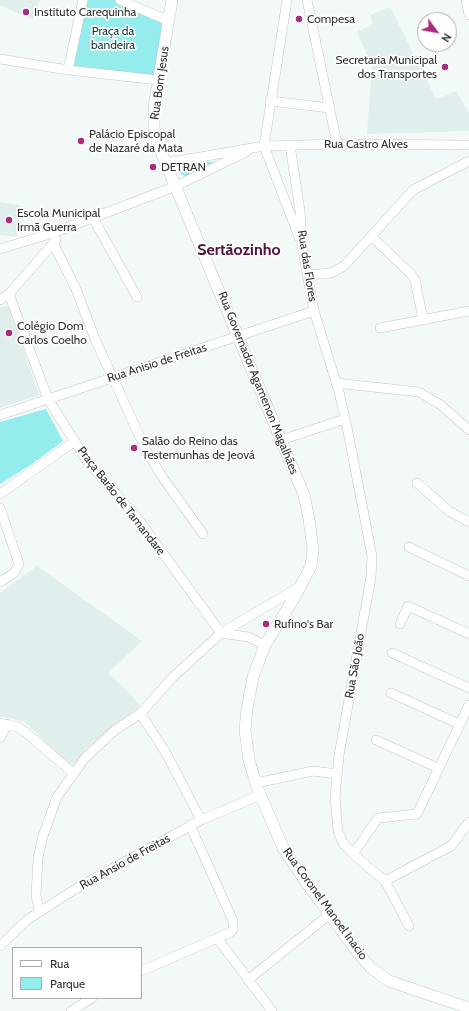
<!DOCTYPE html>
<html>
<head>
<meta charset="utf-8">
<style>
  body { margin:0 }
  #map { position:relative; width:469px; height:1011px; overflow:hidden; background:#f3f8f8; font-family:Cabin,sans-serif }
  canvas { display:block }
  .legend { position:absolute; left:12px; top:947px; width:130px; height:52px; box-sizing:border-box; background:#fff; border:1px solid #adaeae; margin:0; padding:5px 7px; list-style:none; font-size:12px; color:#323434 }
  .legend li { display:flex; align-items:center; gap:8px; height:20px }
  .legend b { width:20px; border:1px solid #adaeae }
  .north { position:absolute; left:417px; top:12px; width:40px; height:40px; box-sizing:border-box; background:#fff; border:1px solid #adaeae; border-radius:50%; rotate:122deg; font-size:11px; font-weight:700; line-height:16px; text-align:center; color:#323434 }
  .north::after { content:''; display:block; margin:auto; width:14px; height:18px; background:#aa2c7d; clip-path:polygon(50% 0,100% 100%,50% 72%,0 100%) }
</style>
</head>
<body>
<div id="map">
<canvas width="469" height="1011"></canvas>
<ul class="legend">
<li><b style="height:5px;background:#fff"></b>Rua</li>
<li><b style="height:11px;background:#94eced"></b>Parque</li>
</ul>
<div class="north">N</div>
</div>
<script>
const ctx = document.querySelector('canvas').getContext('2d');
ctx.lineJoin = 'round';
function paint(path, color) { ctx.fillStyle = color; ctx.fill(path, 'evenodd'); }
const shape = rows => new Path2D(rows.map(r => 'M' + r).join(''));
function trace(path, color, width, dash) { ctx.strokeStyle = color; ctx.lineWidth = width; ctx.lineCap = dash ? 'butt' : 'round'; ctx.setLineDash(dash || []); ctx.stroke(path); }
function drawText(font, color, halo, rows, align = 'center') {
  ctx.font = font + ' Cabin,sans-serif'; ctx.lineWidth = 3.5; ctx.setLineDash([]); ctx.textBaseline = 'middle'; ctx.strokeStyle = halo; ctx.fillStyle = color; for (const [text, x, y, turn = 0] of rows) {
    ctx.save(); ctx.translate(x, y); ctx.rotate((+turn || 0) * Math.PI / 180); ctx.textAlign = isNaN(turn) ? turn : align; if (halo) ctx.strokeText(text, 0, 0); ctx.fillText(text, 0, 0); ctx.restore();
  }
}
const built = shape([
  [0,0,40,0,33,20,0,5],
  [390,7,436,99,456,91,469,113,469,131,367,134,372,67,357,32,373,24,370,15],
  [0,202,20,205,17,237,0,235],
  [5,306,9,307,39,395,0,408,0,308],
  [37,566,142,641,108,673,132,696,140,706,91,744,73,765,61,757,25,722,0,716,0,593]
]);
const green = shape([
  [83,0,120,0,169,21,158,80,68,70],
  [201,162,216,162,187,177,181,174,181,170,184,166],
  [46,409,63,441,32,464,0,484,0,422]
]);
const minor = shape([
  [120,0,169,21],
  [287,0,264,146,299,237],
  [307,0,337,144],
  [466,0,469,15],
  [0,59,68,70,158,80],
  [68,70,83,0],
  [270,101,330,108],
  [290,145,300,211,302,246,314,311,339,392,347,427,372,556,371,577,339,755,335,797,338,831,343,843,353,854,385,881,409,926],
  [166,163,264,146,337,144,469,145],
  [93,218,137,297],
  [371,236,411,274,415,280,423,319],
  [53,243,76,289,95,339,146,450,163,478,203,534],
  [0,249,53,233,176,186,246,152],
  [308,275,331,273,344,266,413,190,469,161],
  [9,294,48,399,87,461,138,519,221,633,248,637,265,645],
  [0,300,9,294,56,240],
  [380,328,469,311],
  [336,383,419,392,441,405,469,430],
  [0,415,314,311],
  [281,440,345,419],
  [417,483,449,511,469,522],
  [0,494,75,441],
  [0,508,19,564,14,573,0,582],
  [409,547,469,576],
  [400,624,408,606,469,634],
  [392,653,469,688],
  [391,693,459,724],
  [140,713,166,753,201,820],
  [0,723,17,727,24,731,73,773],
  [0,738,7,724],
  [376,740,438,768],
  [256,783,313,771,337,774],
  [353,854,378,818,417,814,469,705],
  [385,881,451,846,469,822],
  [39,912,36,895,37,878,38,858,43,836,57,797,85,758,115,730,140,714,173,677,221,633,301,586],
  [217,938,272,1011],
  [0,946,27,920,77,888,201,820,260,795],
  [141,971,231,932,233,929,233,921,190,825],
  [248,980,330,914],
  [71,1011,92,998]
]);
const tertiary = shape([
  [172,0,154,107,154,128,158,145,304,495,309,519,313,549,311,566,296,595,265,645,253,677,247,709,245,730,249,760,257,787,284,850,306,882,358,953,370,967,389,981,469,1008]
]);
const markers = [
  [26,12,4,"#aa2c7d"],
  [299,19,4,"#aa2c7d"],
  [445,67,4,"#aa2c7d"],
  [81,141,4,"#aa2c7d"],
  [153,167,4,"#aa2c7d"],
  [9,220,4,"#aa2c7d"],
  [9,333,4,"#aa2c7d"],
  [134,448,4,"#aa2c7d"],
  [266,624,4,"#aa2c7d"]
];
const poiNames = [
  ["Instituto Carequinha",34,12],
  ["Compesa",307,19],
  ["Secretaria Municipal",437,60,"right"],
  ["dos Transportes",437,74,"right"],
  ["Palácio Episcopal",89,134],
  ["de Nazaré da Mata",89,148],
  ["DETRAN",161,167],
  ["Escola Municipal",17,213],
  ["Irmã Guerra",17,227],
  ["Colégio Dom",17,326],
  ["Carlos Coelho",17,340],
  ["Salão do Reino das",142,441],
  ["Testemunhas de Jeová",142,455],
  ["Rufino's Bar",274,624]
];
const parkNames = [
  ["Praça da",113,31],
  ["bandeira",113,45]
];
const streetNames = [
  ["Rua Bom Jesus",160,83,-82],
  ["Rua Castro Alves",366,144],
  ["Rua das Flores",307,266,81],
  ["Rua Anisio de Freitas",157,363,-18],
  ["Rua Governador Agamenon Magalhães",258,383,68],
  ["Praça Barão de Tamandare",121,501,52],
  ["Rua São João",355,666,-80],
  ["Rua Ansio de Freitas",125,862,-29],
  ["Rua Coronel Manoel Inacio",325,904,54]
];
const districtNames = [
  ["Sertãozinho",239,250]
];
paint(built, '#e0eeee');
paint(green, '#94eced');
trace(minor, '#c2c6c6', 10);
trace(tertiary, '#c2c6c6', 12);
trace(minor, '#fff', 9);
trace(tertiary, '#fff', 11);
for (const [x, y, r, color] of markers) { const dot = new Path2D(); dot.arc(x, y, r, 0, 2 * Math.PI); ctx.fillStyle = color; ctx.fill(dot); trace(dot, '#fff', 1.5); }
drawText('12px', '#323434', '#fff', poiNames, 'left');
drawText('12px', '#0f3a3b', '#fff', parkNames);
drawText('12px', '#323434', '#fff', streetNames);
drawText('bold 16px', '#51143a', '#fff', districtNames);
</script>
</body>
</html>
